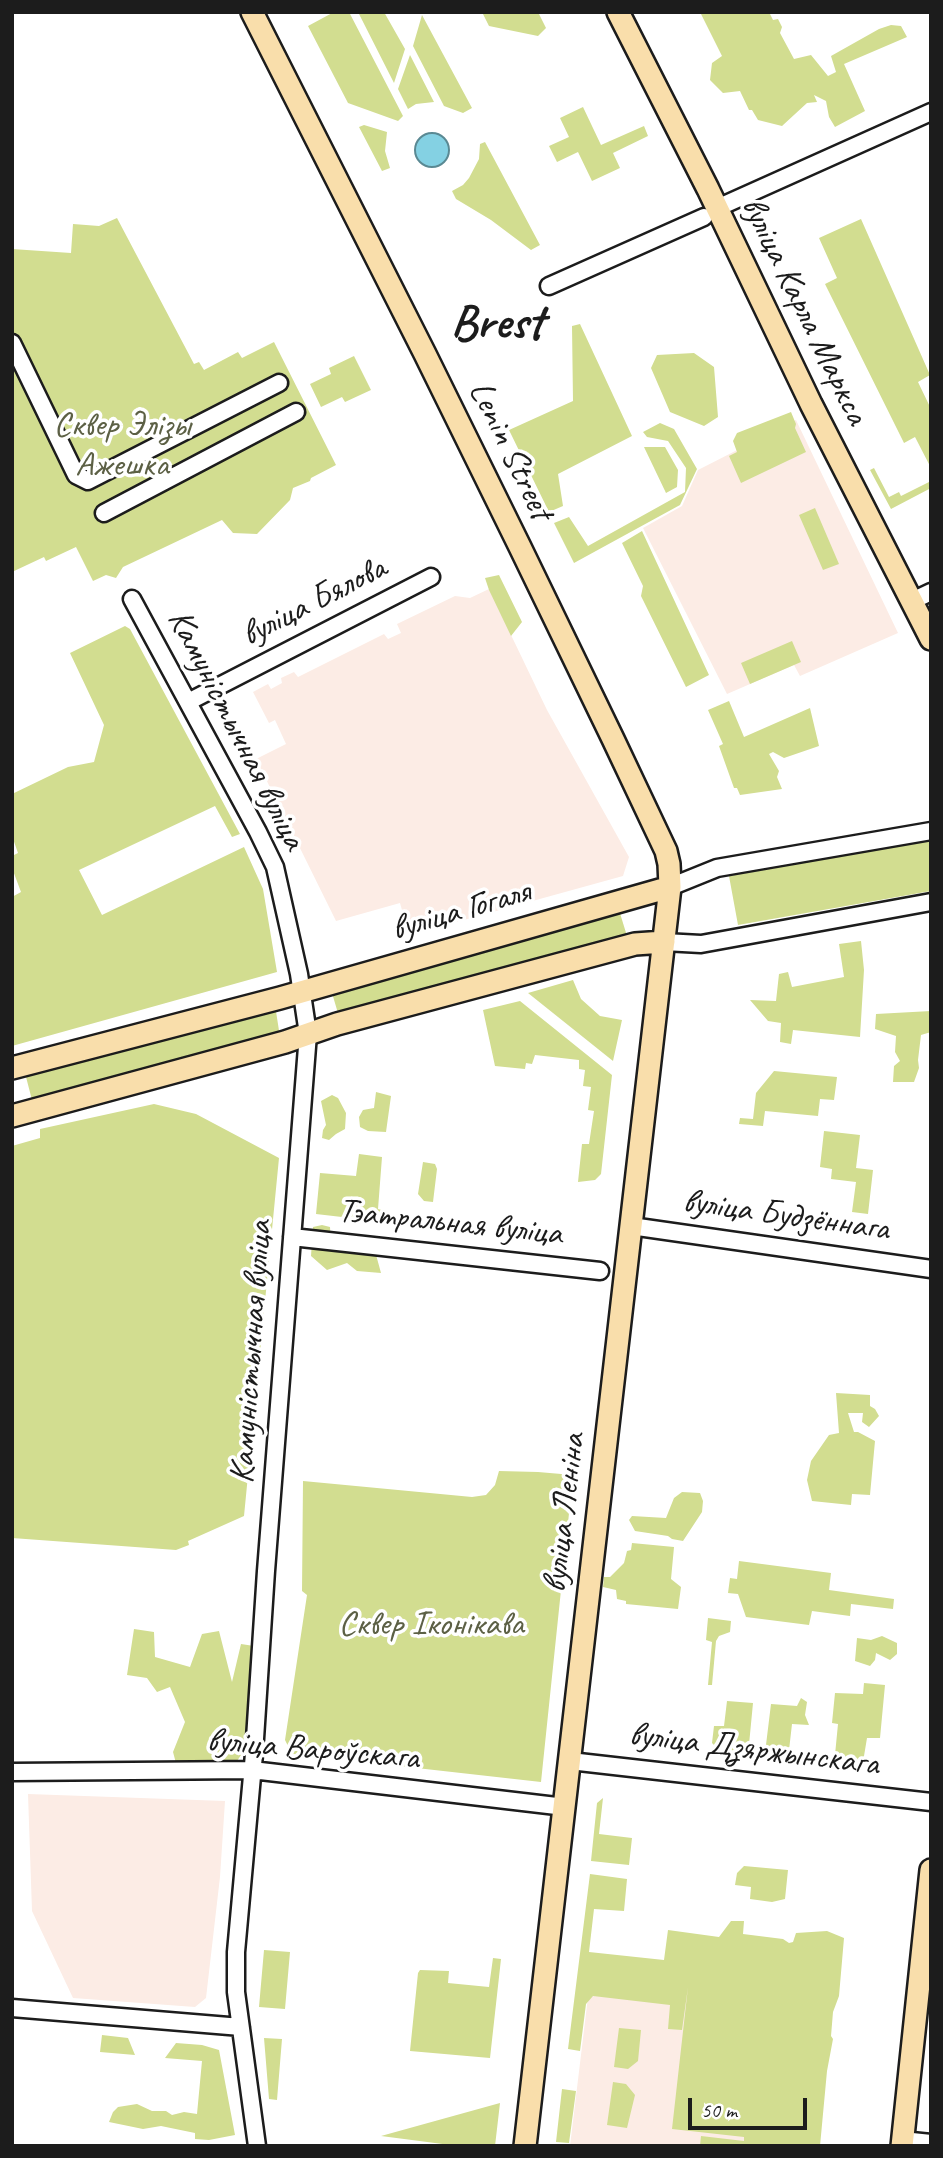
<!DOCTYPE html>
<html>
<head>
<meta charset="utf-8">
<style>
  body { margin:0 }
  #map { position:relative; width:943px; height:2158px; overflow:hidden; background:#fff; font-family:Caveat,sans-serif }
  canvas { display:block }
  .frame { position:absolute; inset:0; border:14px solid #1c1c1c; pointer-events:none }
  .scale { position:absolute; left:688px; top:2098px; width:119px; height:32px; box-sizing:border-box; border:4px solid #1c1c1c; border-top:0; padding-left:9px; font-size:21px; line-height:24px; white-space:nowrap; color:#1c1c1c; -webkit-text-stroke:5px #fff; paint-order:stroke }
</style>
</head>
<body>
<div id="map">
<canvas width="943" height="2158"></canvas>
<div class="frame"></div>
<div class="scale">50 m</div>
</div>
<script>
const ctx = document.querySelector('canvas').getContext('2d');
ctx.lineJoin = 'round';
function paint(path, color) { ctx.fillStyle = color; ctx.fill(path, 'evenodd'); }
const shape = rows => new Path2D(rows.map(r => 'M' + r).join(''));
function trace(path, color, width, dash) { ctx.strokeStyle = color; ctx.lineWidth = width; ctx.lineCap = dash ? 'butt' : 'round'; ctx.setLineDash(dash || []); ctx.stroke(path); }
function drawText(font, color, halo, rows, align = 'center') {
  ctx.font = font + ' Caveat,sans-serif'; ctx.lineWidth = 7; ctx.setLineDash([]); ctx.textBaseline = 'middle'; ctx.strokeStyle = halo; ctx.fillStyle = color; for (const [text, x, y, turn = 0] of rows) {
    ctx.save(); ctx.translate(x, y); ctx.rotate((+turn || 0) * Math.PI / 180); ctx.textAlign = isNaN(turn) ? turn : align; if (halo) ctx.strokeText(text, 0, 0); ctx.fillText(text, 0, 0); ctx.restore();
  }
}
const built = shape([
  [796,420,898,633,800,676,794,665,727,694,643,528,682,506,698,470],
  [489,589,547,710,629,857,623,876,413,934,407,928,400,903,336,921,256,759,286,744,275,720,269,723,253,692,268,684,271,689,282,683,281,678,294,672,298,677,384,634,388,639,401,633,397,624,455,596,470,598],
  [28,1794,225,1801,220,1877,206,1998,195,2007,73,1998,32,1911],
  [689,1980,776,1989,756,2146,570,2146,588,1997]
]);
const green = shape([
  [334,12,349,12,403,116,398,121,348,103,308,26],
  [358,12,384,12,405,49,394,83],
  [482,12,538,12,546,28,538,36,489,26],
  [700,12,769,12,773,20,778,19,782,27,780,33,794,59,811,55,828,76,836,72,831,56,879,29,891,25,901,26,907,37,844,64,865,111,835,127,829,117,826,101,814,95,817,102,807,103,782,126,758,120,752,110,749,110,740,91,723,93,710,80,712,63,722,56],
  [422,15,472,108,463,113,444,106,413,46],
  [410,55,434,102,416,104,408,109,398,89],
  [583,107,601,145,644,126,648,136,613,153,620,168,592,181,578,152,557,162,549,146,569,137,560,118],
  [364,125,387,132,385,151,390,168,382,171,359,127],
  [485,142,540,245,531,250,491,220,456,199,452,191,463,185,469,178,479,159,480,144],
  [117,218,194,364,199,362,204,370,238,352,242,358,274,342,336,465,311,478,310,481,293,488,290,500,257,534,233,533,222,520,123,567,116,578,106,575,93,581,76,547,46,561,44,557,12,572,12,249,71,253,73,224,99,226],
  [861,219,930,375,918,382,931,409,931,468,915,437,904,443,825,284,837,278,819,238],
  [580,324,632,436,558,474,563,506,549,512,509,430,573,401,572,326],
  [694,353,714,367,718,417,704,426,670,412,651,368,657,355],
  [354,356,371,390,345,402,342,397,321,407,310,384,331,374,329,368],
  [791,412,796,424,795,428,806,452,741,483,729,456,737,452,733,441,737,433],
  [660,423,674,429,697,469,680,505,574,563,554,523,569,517,588,546,685,492,686,468,668,441,647,437,643,432],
  [644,447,665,447,678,470,677,487,666,493],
  [874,468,889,497,899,492,901,496,931,481,931,488,891,509,870,470],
  [815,508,839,564,823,570,799,515],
  [642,531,709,675,686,687,641,596,643,586,622,543],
  [499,575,522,622,511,636,489,590,485,578],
  [125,626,130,629,240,834,232,837,215,806,79,870,102,915,244,847,263,889,277,972,12,1046,12,897,21,892,12,868,12,856,18,853,12,836,12,794,68,767,94,762,104,725,70,653],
  [792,641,801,662,750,684,741,663],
  [729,701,744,737,810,708,819,746,784,758,773,752,769,754,779,771,777,777,782,789,740,795,737,788,734,788,719,746,723,744,708,710],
  [931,840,931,891,738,925,729,876],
  [619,910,627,936,340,1020,332,993],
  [861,941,864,970,860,1037,793,1030,791,1044,780,1042,781,1023,768,1021,750,1000,776,1001,779,974,788,972,792,987,844,977,839,944],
  [573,980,581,999,600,1016,622,1020,613,1061,528,993],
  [520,1001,612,1075,601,1174,595,1180,578,1182,582,1144,589,1144,594,1111,588,1110,591,1087,583,1086,585,1070,579,1069,579,1060,535,1055,532,1064,526,1063,525,1069,495,1066,483,1010],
  [275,1005,280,1037,33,1104,25,1073],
  [931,1011,931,1032,921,1035,918,1060,919,1068,914,1082,893,1082,894,1066,900,1061,895,1052,896,1036,875,1029,876,1014],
  [774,1071,837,1077,834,1100,820,1099,818,1116,765,1111,763,1126,739,1124,740,1118,753,1119,756,1093],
  [376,1092,391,1096,386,1132,368,1131,360,1127,359,1117,363,1110,374,1108],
  [332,1095,338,1098,346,1113,345,1129,336,1134,329,1140,322,1138,323,1130,326,1125,321,1101],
  [154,1104,196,1114,279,1158,244,1516,188,1541,189,1545,176,1550,12,1538,12,1146,40,1138,40,1129],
  [824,1131,860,1135,856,1168,873,1170,868,1214,852,1212,856,1182,831,1179,832,1169,820,1167],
  [359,1154,382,1157,378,1209,385,1211,385,1222,316,1214,320,1173,356,1176],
  [423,1162,435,1164,437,1169,433,1202,424,1201,418,1194],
  [322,1225,330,1227,331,1244,375,1251,381,1273,357,1271,347,1263,327,1270,311,1256,313,1227],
  [836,1393,870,1395,870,1406,875,1409,879,1416,869,1427,862,1422,863,1413,848,1413,854,1432,858,1432,875,1441,870,1495,852,1494,851,1505,812,1501,807,1480,811,1461,829,1435,839,1433],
  [499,1471,538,1472,573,1475,541,1782,292,1754,285,1740,307,1595,302,1591,303,1481,472,1497,486,1495,495,1485],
  [682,1492,700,1493,703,1501,702,1512,683,1541,672,1539,668,1536,635,1531,629,1520,632,1516,666,1518,674,1498],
  [632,1543,674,1547,671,1579,681,1587,678,1609,626,1604,626,1601,617,1599,616,1590,603,1587,604,1577,610,1577,624,1563,627,1551,631,1550],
  [739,1561,831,1573,829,1590,894,1599,893,1609,851,1604,850,1616,812,1611,809,1625,746,1617,738,1594,728,1593,730,1578,737,1579],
  [708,1618,731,1621,730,1632,719,1636,716,1641,712,1685,708,1685,712,1642,706,1640],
  [134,1629,154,1632,155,1657,190,1667,202,1634,219,1631,232,1682,241,1644,254,1646,251,1740,237,1761,219,1764,177,1767,173,1752,185,1722,170,1687,157,1692,147,1678,127,1675],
  [882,1636,897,1643,897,1654,890,1660,876,1653,875,1660,870,1666,855,1661,857,1638,871,1640],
  [864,1683,885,1685,880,1738,867,1738,862,1768,834,1765,838,1724,832,1723,835,1693,863,1694],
  [801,1698,807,1702,805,1715,809,1725,792,1724,788,1759,765,1753,771,1704,797,1706],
  [727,1701,753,1703,748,1755,721,1752,712,1743,714,1726,724,1726],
  [603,1798,599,1834,632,1838,629,1865,591,1861,597,1803],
  [744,1866,788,1870,785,1899,772,1902,750,1899,751,1887,735,1885,737,1873],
  [590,1874,627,1879,624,1911,594,1909,589,1952,664,1960,668,1930,719,1937,731,1921,744,1921,743,1934,783,1939,789,1943,793,1942,796,1933,827,1931,844,1938,839,1996,833,2012,831,2036,833,2039,827,2071,820,2146,700,2146,701,2136,744,2141,744,2137,672,2129,688,1987,682,2030,668,2029,670,2005,593,1996,586,2004,580,2051,568,2049],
  [264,1950,290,1952,285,2009,259,2007],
  [493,1958,501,1959,490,2058,410,2051,418,1973,420,1970,449,1971,448,1983,489,1987],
  [619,2028,641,2030,638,2061,628,2069,614,2067],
  [102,2035,128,2038,135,2055,100,2052],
  [264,2038,282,2039,277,2100,269,2099],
  [176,2043,202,2045,219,2050,235,2135,209,2140,195,2139,195,2133,161,2126,143,2129,109,2122,113,2112,118,2107,137,2104,152,2111,166,2111,172,2115,184,2112,197,2114,202,2061,165,2058],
  [613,2082,626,2084,635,2095,627,2128,607,2125],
  [562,2089,576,2091,569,2143,556,2142],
  [500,2103,495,2146,458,2146,381,2136]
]);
const water = shape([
  '415 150a17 17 0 1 1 34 0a17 17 0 1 1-34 0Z'
]);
const minor = shape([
  [717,208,931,112],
  [549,286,704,217],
  [12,343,76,475,88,481,279,383],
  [104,513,296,412],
  [132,599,258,832,275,867,299,974,308,1034,266,1571,254,1754,236,1952,236,1992,257,2146],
  [912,601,931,592],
  [188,702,431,577],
  [670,887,717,868,931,831],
  [664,942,701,944,931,902],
  [631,1226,931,1269],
  [292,1237,600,1271],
  [570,1761,931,1802],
  [12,1772,252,1770,565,1807],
  [12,2008,241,2027],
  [902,2140,931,2143]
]);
const major = shape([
  [252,12,425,354,520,547,613,739,666,851,669,864,670,887,525,2146],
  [618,12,708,189,811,404,931,639],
  [12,1068,280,998,670,887],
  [12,1116,285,1042,337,1024,635,944,664,942],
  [902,2146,931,1870]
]);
const streetNames = [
  ["вуліца Карла Маркса",804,311,64],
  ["Lenin Street",510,451,64],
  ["вуліца Бялова",314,602,-27],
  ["Камуністычная вуліца",236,730,63],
  ["вуліца Гогаля",461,911,-16],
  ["вуліца Будзённага",786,1216,8],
  ["Тэатральная вуліца",450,1223,6],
  ["Камуністычная вуліца",252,1352,-86],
  ["вуліца Леніна",565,1513,-83],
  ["вуліца Вароўскага",313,1750,5],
  ["вуліца Дзяржынскага",754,1750,7]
];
const parkNames = [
  ["Сквер Элізы",122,426],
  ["Ажешка",122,466],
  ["Сквер Іконікава",431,1625]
];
const townNames = [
  ["Brest",497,325]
];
paint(built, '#fcece5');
paint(green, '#d2dd90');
paint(water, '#84d1e3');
trace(water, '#5a8993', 2);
trace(minor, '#1c1c1c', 21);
trace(major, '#1c1c1c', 26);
trace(minor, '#fff', 16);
trace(major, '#f9deab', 21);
drawText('35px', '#1c1c1c', '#fff', streetNames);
drawText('35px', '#5c6045', '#fff', parkNames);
drawText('bold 49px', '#1c1c1c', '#fff', townNames);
</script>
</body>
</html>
